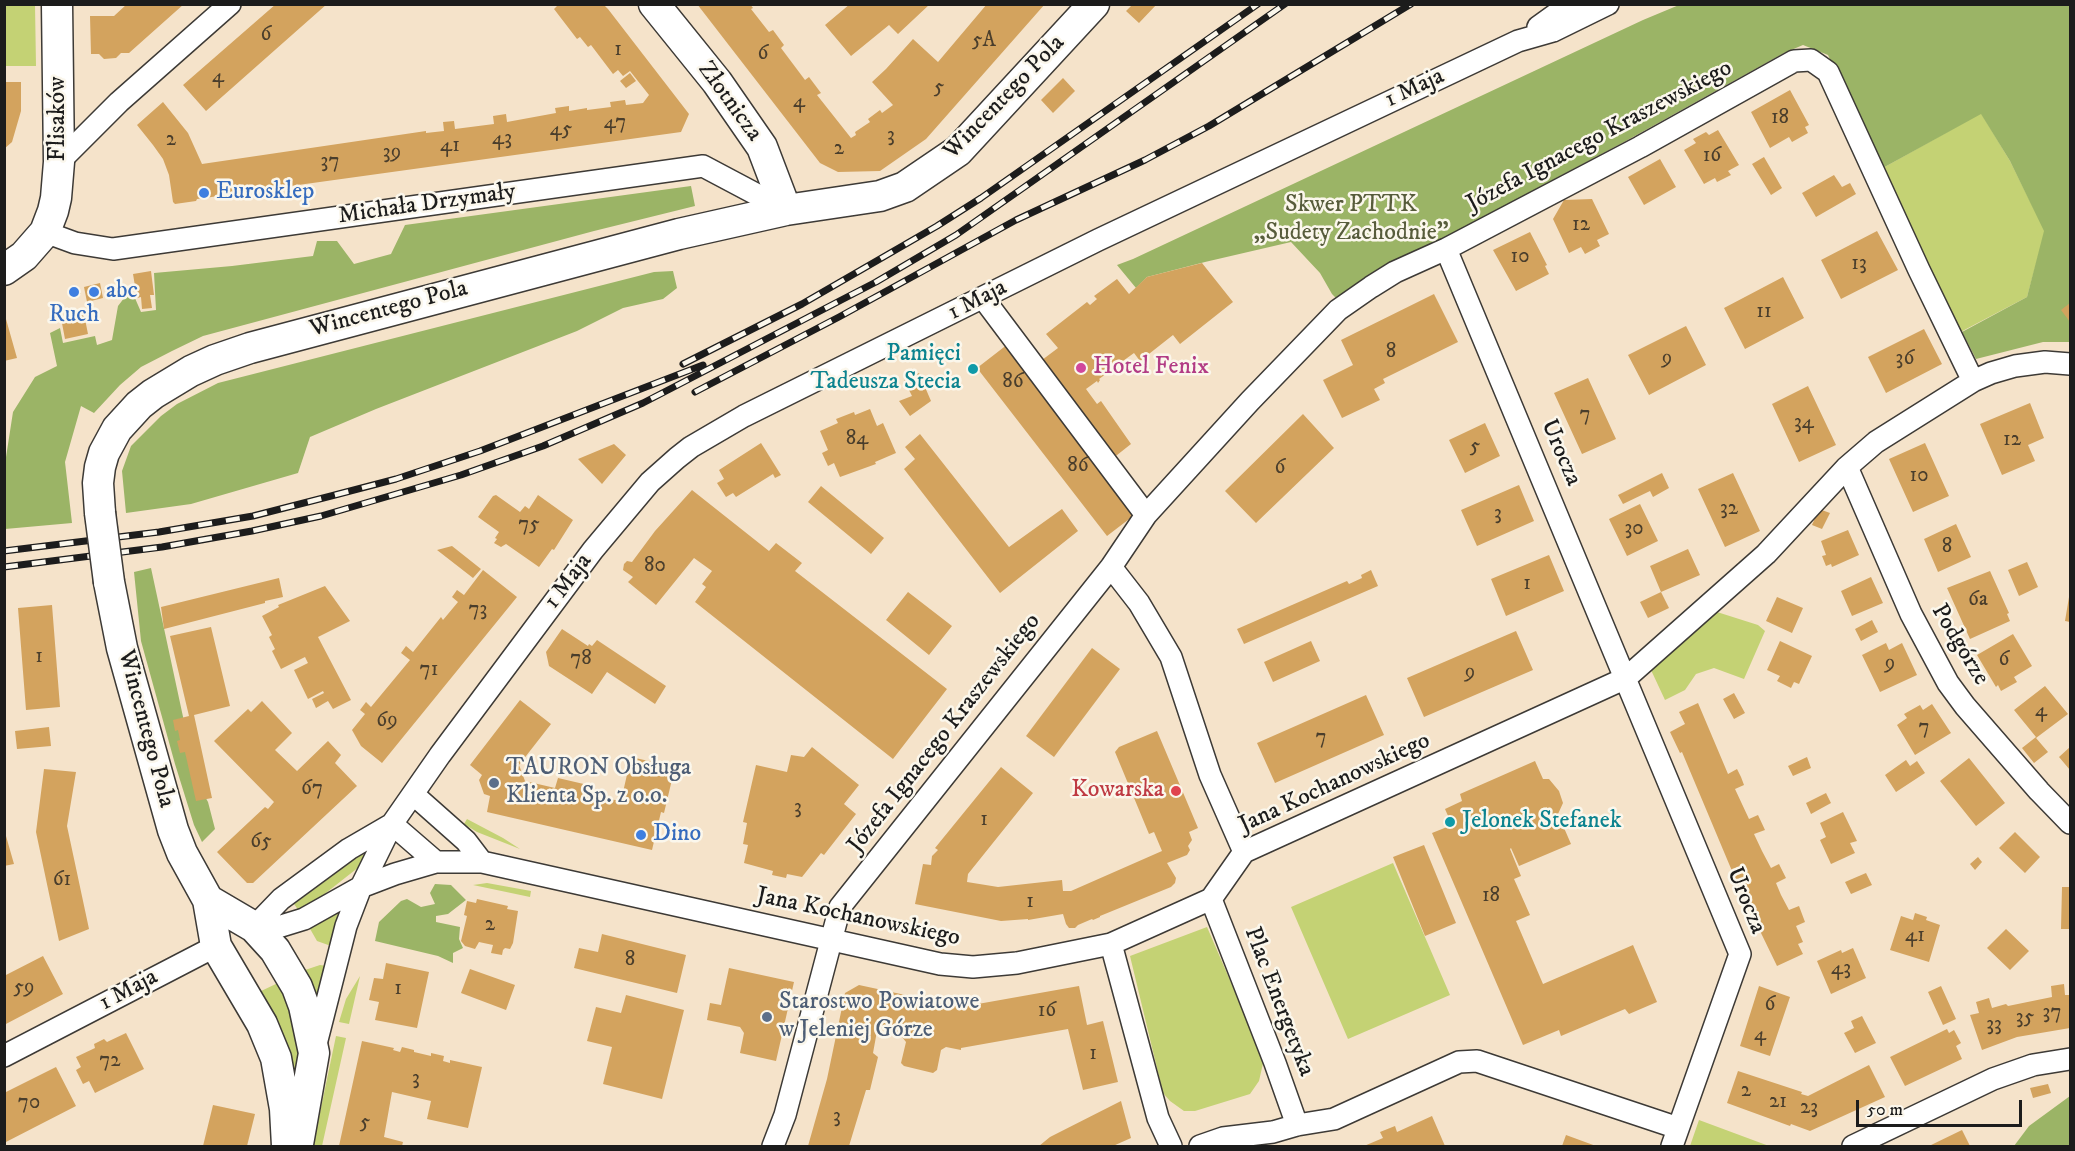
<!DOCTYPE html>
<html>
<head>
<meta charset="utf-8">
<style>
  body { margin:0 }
  #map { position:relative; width:2075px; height:1151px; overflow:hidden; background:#f5e3ca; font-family:"IM FELL DW Pica",serif }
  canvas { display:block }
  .frame { position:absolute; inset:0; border:6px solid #1c1c1c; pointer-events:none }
  .scale { position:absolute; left:1856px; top:1100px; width:166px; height:27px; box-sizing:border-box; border:3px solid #1c1c1c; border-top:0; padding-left:8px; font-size:18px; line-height:21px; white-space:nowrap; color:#1c1c1c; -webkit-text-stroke:4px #fbf7ec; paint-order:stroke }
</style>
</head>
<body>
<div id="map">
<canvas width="2075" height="1151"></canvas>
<div class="frame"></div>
<div class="scale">50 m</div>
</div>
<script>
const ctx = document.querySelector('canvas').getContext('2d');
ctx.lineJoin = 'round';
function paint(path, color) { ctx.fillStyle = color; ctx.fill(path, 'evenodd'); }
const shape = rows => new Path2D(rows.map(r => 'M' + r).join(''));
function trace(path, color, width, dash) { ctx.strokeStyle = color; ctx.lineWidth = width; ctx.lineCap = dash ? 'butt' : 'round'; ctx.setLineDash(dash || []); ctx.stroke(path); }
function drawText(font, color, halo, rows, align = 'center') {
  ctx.font = font + ' "IM FELL DW Pica",serif'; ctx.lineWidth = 5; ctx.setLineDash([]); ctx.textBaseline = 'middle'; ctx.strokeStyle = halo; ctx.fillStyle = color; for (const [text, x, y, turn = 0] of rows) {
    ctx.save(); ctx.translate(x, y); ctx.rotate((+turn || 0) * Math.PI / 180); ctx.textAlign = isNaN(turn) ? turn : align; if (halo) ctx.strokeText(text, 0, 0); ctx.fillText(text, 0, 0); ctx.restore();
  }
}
const green = shape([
  [5,4,35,5,36,66,5,66],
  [1981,113,2010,161,2045,231,2027,297,1951,337,1874,173],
  [1717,612,1758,625,1765,631,1744,679,1714,668,1696,674,1685,690,1665,700,1651,670],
  [467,819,503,838,520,849,477,832,464,824],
  [362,854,365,856,364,863,322,896,299,911,294,904],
  [1393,863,1450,995,1348,1039,1291,907],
  [487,883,531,891,530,897,473,885],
  [337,911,338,915,331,946,317,941,309,927],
  [1207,927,1264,1059,1259,1081,1250,1094,1195,1111,1184,1111,1170,1101,1163,1093,1130,956],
  [320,965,327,966,318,1000,305,970],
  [360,976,349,1024,339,1022,346,999],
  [280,982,285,993,298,1041,299,1062,294,1081,257,993],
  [336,1036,346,1038,322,1146,313,1146],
  [1699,1120,1769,1146,1690,1146]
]);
const forest = shape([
  [1679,5,2070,5,2070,342,2043,342,1976,359,1962,332,2027,297,2044,231,2010,161,1981,114,1881,169,1828,55,1803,45,1784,53,1624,142,1444,238,1384,266,1337,299,1332,294,1320,273,1291,242,1205,262,1147,277,1136,288,1117,265,1133,259,1643,20],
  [691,186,695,206,594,231,203,336,172,351,141,367,120,385,94,413,81,406,65,462,72,523,5,529,4,470,13,412,35,377,57,366,50,333,60,328,63,343,95,336,97,345,112,340,118,306,131,289,141,312,156,310,154,273,232,266,313,256,317,241,337,241,354,264,391,254,405,225],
  [673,271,677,288,663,299,623,308,577,331,376,409,310,437,298,473,191,504,126,513,122,471,131,446,161,416,177,404,218,383,654,272],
  [151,568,185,726,203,793,208,802,215,829,202,842,194,825,175,764,141,641,134,572],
  [435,884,451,885,466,900,448,914,436,916,436,922,460,927,459,939,463,948,453,953,453,963,438,956,375,941,379,922,401,901,407,899,421,907,435,904,430,893],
  [2070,1096,2070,1146,2014,1146,2029,1126]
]);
const building = shape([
  [127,4,184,4,129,53,121,53,116,58,104,59,99,54,91,54,90,16,114,16],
  [276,4,327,4,206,111,183,85],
  [556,4,603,4,608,9,689,114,681,132,197,199,196,201,175,204,173,202,169,175,163,159,153,145,137,125,163,102,188,133,202,164,426,131,426,133,444,131,443,122,454,121,455,129,494,124,493,116,506,114,507,122,556,113,555,108,569,106,569,111,587,108,587,110,611,107,610,102,625,100,626,105,643,103,649,95,630,71,623,76,618,70,613,74,591,45,588,47,580,37,577,39,554,9,557,6],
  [697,4,750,4,753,8,751,9,769,32,773,30,784,45,781,48,805,80,809,77,821,93,817,95,851,138,856,135,855,132,870,122,868,119,880,110,882,113,893,105,872,82,886,69,913,39,938,62,987,4,1045,4,926,139,880,171,838,172,820,163],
  [850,4,930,4,898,34,889,25,851,56,825,25],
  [1133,4,1157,4,1139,23,1126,11],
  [630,73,636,81,626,88,620,81],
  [1063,78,1075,91,1053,113,1041,100],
  [4,82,21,82,21,111,12,142,4,149],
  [1790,90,1809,125,1805,127,1808,133,1792,142,1789,137,1770,148,1751,112],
  [1718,130,1739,165,1728,171,1731,175,1717,182,1715,178,1704,184,1684,150,1696,143,1693,139,1706,132,1709,135],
  [1764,157,1782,188,1771,195,1752,164],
  [1660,159,1676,187,1644,205,1628,177],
  [1834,175,1842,187,1850,183,1856,194,1816,217,1802,193],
  [1592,199,1609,234,1597,240,1600,246,1585,254,1581,247,1569,253,1553,219,1564,200],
  [1877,231,1898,270,1841,299,1821,260],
  [1530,232,1547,265,1545,266,1549,274,1516,291,1493,250],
  [1202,263,1233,302,1180,344,1173,335,1140,361,1134,353,1116,366,1118,367,1115,369,1114,368,1099,379,1100,380,1098,383,1097,381,1086,389,1097,404,1101,401,1131,444,1112,459,1042,360,1058,348,1046,334,1087,302,1090,305,1097,299,1094,296,1117,279,1129,294,1147,277],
  [151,271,154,295,150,295,152,308,142,309,141,297,137,298,133,274],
  [1783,277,1804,318,1745,349,1724,308],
  [100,283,103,298,87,302,84,287],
  [79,288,81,294,70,297,68,290],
  [1434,294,1458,342,1383,379,1385,383,1374,389,1380,400,1342,418,1323,380,1353,365,1341,340],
  [2070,303,2070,322,2061,310],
  [4,312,17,358,4,361],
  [84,314,88,334,65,339,61,318],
  [1686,326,1706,365,1649,395,1628,355],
  [1924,329,1942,364,1886,393,1868,357],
  [1008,344,1137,513,1107,536,977,368],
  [919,373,931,401,910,416,899,401,912,396,904,380],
  [1588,378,1616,439,1582,454,1554,393],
  [1808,386,1836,445,1799,462,1772,404],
  [2030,403,2044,438,2028,445,2035,461,2002,475,1980,424],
  [870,409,877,426,883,423,896,453,875,462,876,464,840,477,834,463,828,466,822,453,828,450,820,431,838,423,836,419,854,412,855,415],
  [1303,414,1334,448,1256,523,1225,491],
  [1485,423,1500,456,1465,473,1449,440],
  [920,434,1009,547,1062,509,1078,531,1000,593,904,469,915,459,905,447],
  [761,443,781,475,775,478,773,474,736,497,733,493,726,497,717,483,724,479,719,470],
  [1925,443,1949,496,1913,512,1889,459],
  [614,444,626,455,602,484,578,459],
  [1662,473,1669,488,1653,497,1650,491,1623,504,1618,495],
  [1733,473,1760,531,1725,547,1698,489],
  [1519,485,1534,521,1477,546,1461,510],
  [821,486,884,538,871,554,808,502],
  [692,490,769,551,776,543,802,563,795,571,947,689,893,759,695,602,706,587,702,584,712,571,694,558,656,605,628,582,633,577,623,570,624,564,627,561,632,562,655,531],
  [496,495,520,512,525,506,529,509,538,495,573,520,554,550,552,549,539,567,506,544,501,547,494,543,497,539,495,538,499,532,478,517,493,496],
  [1640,504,1658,541,1627,556,1609,519],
  [1819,509,1830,513,1822,529,1812,525],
  [1956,524,1971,557,1938,572,1924,539],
  [1848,530,1859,555,1832,567,1831,564,1826,566,1822,556,1826,555,1821,541],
  [452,546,481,569,473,578,437,550],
  [1688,549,1700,575,1661,592,1669,608,1648,618,1640,602,1661,592,1650,566],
  [1549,555,1564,591,1506,616,1491,579],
  [2027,562,2038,587,2019,596,2008,570],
  [483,570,517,597,382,763,361,746,352,730,365,714,360,710,366,702,371,707,410,660,401,653,406,646,413,652,441,617,443,620,458,602,452,597,457,590,464,595],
  [1371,570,1378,586,1244,644,1237,629,1347,581,1349,584,1362,578,1361,575],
  [1990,571,2009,613,2007,614,2010,621,1970,639,1947,588],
  [1871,577,1883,603,1852,616,1841,591],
  [279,578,283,597,265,601,265,603,164,629,161,607],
  [325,586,350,621,318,637,351,700,333,709,328,701,316,708,312,699,324,693,323,691,308,699,294,670,308,663,305,657,281,669,272,651,275,649,269,637,272,635,262,616,279,607,278,605],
  [908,592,952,626,929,655,886,620],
  [1777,597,1803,608,1792,633,1766,621],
  [2069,597,2070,597,2070,622,2065,621],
  [52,605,60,707,26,710,18,608],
  [1872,620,1878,632,1861,641,1855,629],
  [211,627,230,706,194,715,212,798,196,801,185,752,180,753,177,741,180,740,178,730,175,731,173,720,189,716,170,636],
  [562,629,588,646,589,644,592,646,597,640,666,686,655,704,607,672,592,694,549,666,546,652],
  [1516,631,1533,670,1424,717,1407,678],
  [2013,634,2032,666,2014,677,2017,682,2001,691,1998,685,1996,687,1977,655],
  [1311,641,1320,661,1273,682,1264,662],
  [1780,641,1812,656,1799,684,1794,682,1791,688,1777,681,1780,676,1767,670],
  [1886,643,1889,650,1902,643,1917,675,1880,692,1862,655],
  [1092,648,1120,669,1054,757,1026,736],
  [2045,686,2068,714,2036,738,2048,752,2034,763,2022,748,2036,737,2014,710],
  [1734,693,1745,713,1734,719,1723,699],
  [1366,695,1384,735,1275,783,1257,743],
  [520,700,551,724,519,765,525,781,555,788,558,778,588,785,586,795,621,801,631,757,675,767,664,813,661,812,652,850,487,812,490,796,484,794,479,780,482,775,470,765],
  [262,701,292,733,275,750,297,771,328,741,341,755,335,763,357,786,253,883,247,883,217,852,265,807,268,809,274,802,214,741,248,709,251,712],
  [1698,703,1728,774,1737,769,1741,777,1744,785,1735,789,1749,819,1758,815,1765,830,1754,834,1762,851,1771,868,1779,864,1786,878,1776,883,1781,895,1789,910,1799,906,1805,922,1796,926,1803,942,1798,944,1803,954,1777,966,1761,933,1742,889,1740,890,1682,752,1680,753,1670,732,1685,724,1679,712],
  [1932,704,1951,733,1915,755,1897,725,1907,718,1904,714,1920,705,1923,710],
  [49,727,51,746,17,749,15,731],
  [1157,731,1198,828,1189,832,1192,840,1188,846,1190,850,1187,855,1167,863,1176,878,1175,883,1171,887,1100,916,1100,917,1093,920,1092,919,1078,925,1075,928,1069,928,1066,924,1063,914,1028,920,1028,919,1001,921,915,904,923,864,931,865,932,856,938,850,935,848,1001,767,1033,793,968,874,967,882,998,887,1062,880,1063,891,1071,891,1162,851,1154,832,1149,834,1115,752,1119,747],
  [812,747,859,785,844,804,856,814,824,855,821,853,802,877,787,874,786,878,772,875,773,871,744,863,748,845,743,844,747,823,743,822,756,765,787,772,791,755,804,757],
  [2070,747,2070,770,2059,757],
  [1807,757,1811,768,1793,776,1788,766],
  [1969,758,2005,803,1976,826,1940,781],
  [1906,760,1910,766,1917,761,1925,773,1896,792,1885,775],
  [1535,761,1543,779,1549,779,1559,791,1563,803,1558,814,1571,844,1519,866,1511,848,1510,849,1521,876,1514,879,1530,915,1516,921,1543,984,1633,945,1657,1002,1629,1014,1625,1009,1561,1036,1559,1030,1523,1045,1432,833,1452,825,1445,809,1462,801,1460,794],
  [44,769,76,772,67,826,89,929,59,941,36,832],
  [1826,793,1831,803,1811,814,1806,803],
  [1843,812,1857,841,1850,843,1855,853,1831,864,1820,840,1826,837,1820,823],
  [4,829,14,864,4,866],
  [2015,832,2040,857,2025,873,1999,848],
  [1424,845,1456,923,1425,936,1393,857],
  [1978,857,1982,862,1975,870,1970,864],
  [1866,873,1872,885,1851,894,1845,882],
  [2062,887,2070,887,2070,929,2061,929],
  [477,899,508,906,507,909,518,911,513,943,510,949,505,948,503,950,502,955,491,953,493,945,479,942,475,949,465,946,461,941,467,916,464,915,467,901,476,903],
  [1915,913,1927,917,1926,920,1940,925,1929,962,1890,950,1901,916,1913,920],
  [2006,929,2029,951,2010,970,1987,948],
  [602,934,686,955,677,993,574,968,579,948,598,952],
  [1853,948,1866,978,1831,994,1817,961,1841,950,1842,953],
  [43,956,63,994,4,1025,4,976],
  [386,963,429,972,417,1028,375,1020,379,1002,369,1000,374,978,383,979],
  [729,968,794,982,776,1061,740,1053,744,1033,740,1027,707,1020,710,1003,721,1005],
  [470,969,515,985,506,1010,461,993],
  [2064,984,2065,995,2070,995,2070,1028,2017,1037,1982,1050,1970,1015,1979,1013,1976,1002,1989,998,1992,1008,2006,1004,2008,1006,2052,997,2051,986],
  [859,985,961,1007,1079,986,1087,1025,1103,1021,1118,1082,1083,1090,1068,1029,961,1048,961,1050,946,1047,941,1050,937,1070,933,1073,904,1066,901,1063,906,1042,902,1037,892,1035,890,1030,881,1028,877,1031,873,1053,878,1057,870,1090,866,1090,849,1146,808,1146,827,1079,845,993],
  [1759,986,1790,997,1770,1056,1740,1046],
  [1941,986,1956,1019,1943,1025,1928,992],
  [626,995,684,1010,662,1099,603,1084,612,1047,587,1041,596,1007,621,1013],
  [1862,1016,1876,1043,1855,1053,1844,1033,1854,1028,1851,1021],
  [1947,1029,1949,1033,1954,1030,1961,1043,1956,1046,1962,1059,1905,1086,1890,1057],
  [126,1033,144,1069,95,1093,89,1081,83,1084,76,1070,81,1067,76,1057,95,1048,94,1044,104,1039,107,1042],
  [362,1041,394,1048,393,1050,400,1052,402,1047,414,1050,414,1052,431,1056,431,1053,444,1056,443,1061,450,1063,450,1060,482,1067,468,1128,427,1119,431,1101,392,1092,384,1137,403,1142,402,1146,339,1146],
  [1869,1065,1885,1097,1810,1131,1791,1124,1790,1126,1727,1103,1738,1071,1802,1092,1801,1094,1808,1096],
  [56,1067,76,1106,4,1143,4,1093],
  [2048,1084,2051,1093,2033,1098,2030,1088],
  [1121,1101,1131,1138,1113,1146,1039,1146,1050,1137],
  [213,1105,255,1114,247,1146,203,1146],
  [1432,1116,1445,1146,1364,1146,1383,1138,1380,1132,1395,1126,1397,1132],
  [1962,1130,1970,1146,1929,1146],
  [1566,1135,1596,1146,1562,1146]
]);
const street = shape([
  [1538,27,1570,4],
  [59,162,119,102,230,4],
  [45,232,75,243,113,249,703,166,786,210],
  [1446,249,1740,954,1672,1146],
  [983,298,1146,515],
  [1847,467,1911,614,1948,683,1965,706,2039,791,2070,823],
  [1111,567,1139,603,1171,657,1210,775,1244,852],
  [413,794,466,841,482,862],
  [392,824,436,862],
  [1211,899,1275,1063,1297,1125],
  [254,927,278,927,304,919,361,887,395,874,436,862,482,862,940,964,973,967,1017,963,1111,944,1211,899,1244,852,1626,678,1766,554,1847,467,1876,442,1973,381,1991,373,2015,366,2045,362,2070,364],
  [254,927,281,899,349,849,392,824],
  [1111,944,1158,1118,1171,1146],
  [315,1048,346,926,361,887,392,824,440,755,593,550,650,482,677,458,691,447,744,416,1098,240,1518,41,1553,31,1608,4],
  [4,1056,216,946],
  [773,1146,785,1115,840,907,1111,567,1146,515,1250,401,1338,310,1371,287,1395,272,1446,249,1640,147,1794,61,1811,60,1828,72,1919,270,1973,381],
  [1200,1146,1223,1138,1273,1132,1297,1125,1334,1119,1459,1062,1477,1061,1678,1128],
  [1853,1146,1993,1079,2033,1065,2070,1059]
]);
const secondary = shape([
  [654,4,717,82,762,147,786,210],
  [4,270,24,256,45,232,53,211,56,198,59,162,57,4],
  [100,513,98,483,100,467,104,453,117,429,139,405,153,394,191,371,215,360,250,348,679,234,786,210,880,196,905,187,958,151,1094,4],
  [109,582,122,648,173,830,182,853,208,900,216,946,262,1024,276,1058,285,1109,287,1146],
  [208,900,254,927,275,950,297,987,304,1006,314,1053,298,1144]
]);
const rail = shape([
  [683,364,802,304,937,226,981,198,1258,4],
  [695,392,839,317,1016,220,1145,160,1209,126,1411,4],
  [4,551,159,532,253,516,331,496,396,479,480,451,703,365],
  [4,567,162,547,252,531,321,516,461,475,543,446,643,403,876,282,956,235,1285,4]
]);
const secondaryBridge = shape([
  [100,513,109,582]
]);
const markers = [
  [204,193,6,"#3f7fe0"],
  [74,292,6,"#3f7fe0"],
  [94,292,6,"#3f7fe0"],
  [1081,368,6,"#d1479c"],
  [973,369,6,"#0f9aa8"],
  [494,783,6,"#5c6f8a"],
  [1176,791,6,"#e0444e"],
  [1450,822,6,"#0f9aa8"],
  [641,835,6,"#3f7fe0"],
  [767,1017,6,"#5c6f8a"]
];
const numberNames = [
  ["6",266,36],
  ["5A",984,42],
  ["1",618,51],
  ["6",763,55],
  ["4",218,78],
  ["5",939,89],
  ["4",799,103],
  ["18",1780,119],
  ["47",615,124],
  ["45",561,131],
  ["3",891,137],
  ["43",502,140],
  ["2",171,141],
  ["41",450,147],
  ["2",839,150],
  ["39",392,154],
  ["16",1712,157],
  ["37",330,163],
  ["12",1581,226],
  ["10",1520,258],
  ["13",1859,265],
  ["11",1764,313],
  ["8",1391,353],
  ["9",1667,360],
  ["36",1905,360],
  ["86",1013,383],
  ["7",1585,416],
  ["34",1804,424],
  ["84",857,440],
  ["12",2012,441],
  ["5",1475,448],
  ["86",1078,467],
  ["6",1280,469],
  ["10",1919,477],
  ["32",1729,510],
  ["3",1498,515],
  ["75",529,526],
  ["30",1634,530],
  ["8",1947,548],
  ["80",655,567],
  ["1",1527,585],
  ["6a",1978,601],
  ["73",478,611],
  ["1",39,658],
  ["78",581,660],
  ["6",2004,661],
  ["9",1890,665],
  ["71",429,671],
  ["9",1470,674],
  ["4",2041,712],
  ["69",387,722],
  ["7",1924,729],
  ["7",1321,739],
  ["67",312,790],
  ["3",798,809],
  ["1",984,821],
  ["65",261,843],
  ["61",62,881],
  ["18",1491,897],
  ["1",1030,903],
  ["2",490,926],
  ["41",1915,937],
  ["8",630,961],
  ["43",1841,970],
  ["59",24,989],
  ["1",398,990],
  ["6",1770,1006],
  ["16",1047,1012],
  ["37",2052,1014],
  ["35",2025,1019],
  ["33",1994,1026],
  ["4",1760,1036],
  ["1",1093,1055],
  ["72",110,1062],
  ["3",416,1080],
  ["2",1746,1092],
  ["21",1778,1103],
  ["70",29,1104],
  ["23",1809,1109],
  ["3",837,1118],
  ["5",365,1124]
];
const streetNames = [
  ["1 Maja",1415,89,-25],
  ["Wincentego Pola",1005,98,-46],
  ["Złotnicza",729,102,54],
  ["Flisaków",59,119,-90],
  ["Józefa Ignacego Kraszewskiego",1600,137,-28],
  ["Michała Drzymały",427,205,-8],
  ["1 Maja",978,301,-27],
  ["Wincentego Pola",389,310,-15],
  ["Urocza",1560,453,67],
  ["1 Maja",569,582,-53],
  ["Podgórze",1959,645,59],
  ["Wincentego Pola",145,729,75],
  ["Józefa Ignacego Kraszewskiego",945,734,-52],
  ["Jana Kochanowskiego",1335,784,-25],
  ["Urocza",1745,901,68],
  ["Jana Kochanowskiego",858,918,12],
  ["1 Maja",129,991,-28],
  ["Plac Energetyka",1278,1002,69]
];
const shopNames = [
  ["Eurosklep",216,193],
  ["abc",106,292],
  ["Ruch",74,316,"center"],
  ["Dino",653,835]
];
const parkNames = [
  ["Skwer PTTK",1351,206],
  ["„Sudety Zachodnie\"",1351,234]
];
const cultureNames = [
  ["Pamięci",961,355],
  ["Tadeusza Stecia",961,383],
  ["Jelonek Stefanek",1462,822,"left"]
];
const hotelNames = [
  ["Hotel Fenix",1093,368]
];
const serviceNames = [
  ["TAURON Obsługa",506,769],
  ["Klienta Sp. z o.o.",506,797],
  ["Starostwo Powiatowe",779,1003],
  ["w Jeleniej Górze",779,1031]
];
const healthNames = [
  ["Kowarska",1164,791]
];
paint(green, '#c4d274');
paint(forest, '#9bb466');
paint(building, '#d3a35e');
trace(street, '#3d3a36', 24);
trace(secondary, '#3d3a36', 33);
trace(street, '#fff', 21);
trace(secondary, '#fff', 30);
trace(rail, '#1c1c1c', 7);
trace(rail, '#fbf7ec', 4.5, [14]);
trace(secondaryBridge, '#3d3a36', 33, []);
trace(secondaryBridge, '#fff', 30);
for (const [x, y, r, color] of markers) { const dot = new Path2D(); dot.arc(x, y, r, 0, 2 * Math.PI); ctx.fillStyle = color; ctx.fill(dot); trace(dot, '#fbf7ec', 2); }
drawText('21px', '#4a3e2c', null, numberNames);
drawText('24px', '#1c1c1c', '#fbf7ec', streetNames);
drawText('24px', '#366cbe', '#fbf7ec', shopNames, 'left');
drawText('24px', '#575c3b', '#fbf7ec', parkNames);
drawText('24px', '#0d838f', '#fbf7ec', cultureNames, 'right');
drawText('24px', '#b23c85', '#fbf7ec', hotelNames, 'left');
drawText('24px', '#4e5e75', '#fbf7ec', serviceNames, 'left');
drawText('24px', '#be3a42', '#fbf7ec', healthNames, 'right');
</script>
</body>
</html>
